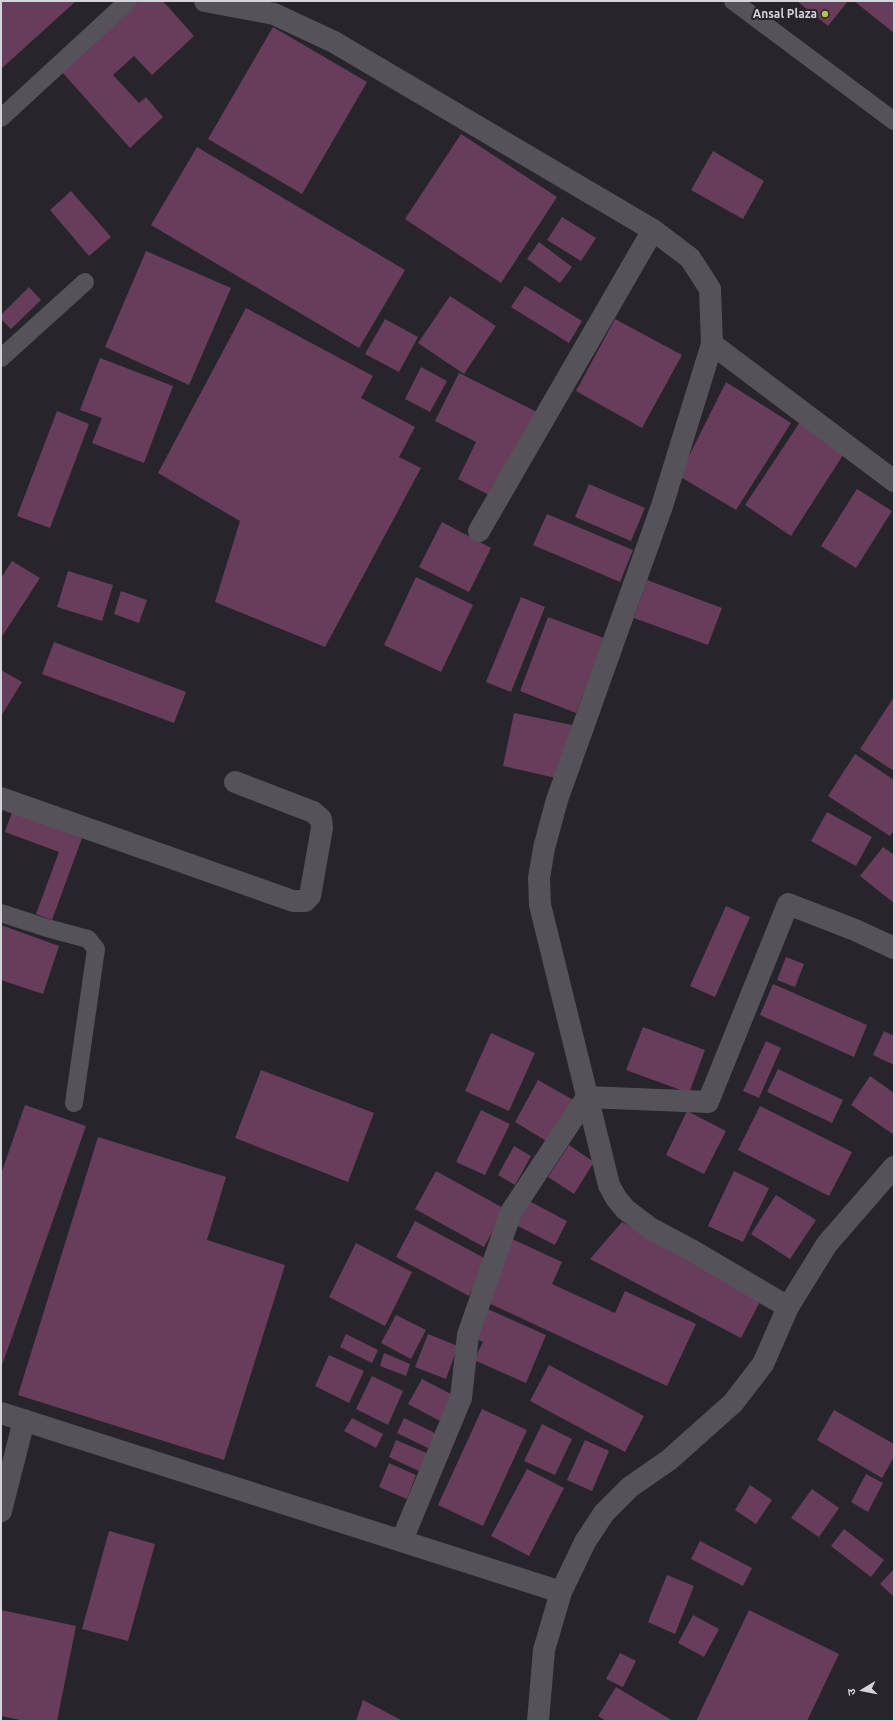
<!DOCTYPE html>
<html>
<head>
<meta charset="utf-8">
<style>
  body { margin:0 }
  #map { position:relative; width:895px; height:1722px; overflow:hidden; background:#27242b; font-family:Ubuntu,"Noto Sans Devanagari",sans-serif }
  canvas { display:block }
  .frame { position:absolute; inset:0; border:2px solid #d5d4d8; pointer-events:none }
  .north { position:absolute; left:843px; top:1670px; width:40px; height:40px; -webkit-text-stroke:3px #27242b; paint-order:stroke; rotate:260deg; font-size:11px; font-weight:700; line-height:16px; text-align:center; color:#d5d4d8 }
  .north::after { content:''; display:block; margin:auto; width:14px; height:18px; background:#d5d4d8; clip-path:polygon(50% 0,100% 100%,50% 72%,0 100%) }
</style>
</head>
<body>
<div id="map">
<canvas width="895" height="1722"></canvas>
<div class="frame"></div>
<div class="north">उ</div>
</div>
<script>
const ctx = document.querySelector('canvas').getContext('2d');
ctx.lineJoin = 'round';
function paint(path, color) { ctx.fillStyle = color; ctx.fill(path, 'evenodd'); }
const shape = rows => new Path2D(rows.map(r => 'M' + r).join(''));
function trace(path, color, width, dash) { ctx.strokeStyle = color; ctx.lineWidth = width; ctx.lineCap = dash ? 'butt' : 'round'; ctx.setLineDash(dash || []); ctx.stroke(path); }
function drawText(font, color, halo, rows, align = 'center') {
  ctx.font = font + ' Ubuntu,sans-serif'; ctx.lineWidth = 4; ctx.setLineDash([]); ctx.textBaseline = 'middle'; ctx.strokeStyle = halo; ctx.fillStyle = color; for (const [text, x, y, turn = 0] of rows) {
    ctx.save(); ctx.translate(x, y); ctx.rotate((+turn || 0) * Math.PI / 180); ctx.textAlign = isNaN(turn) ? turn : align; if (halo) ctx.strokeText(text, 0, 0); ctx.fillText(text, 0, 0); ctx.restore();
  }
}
const building = shape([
  [1,1,76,1,1,69],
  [139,1,163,1,194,36,152,75,134,56,113,75,139,103,146,97,163,117,130,148,62,72],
  [797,1,848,1,828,26],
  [854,1,894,1,894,33],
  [273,27,367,82,302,194,208,139],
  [461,134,557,197,501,283,405,219],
  [197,147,405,270,359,348,151,225],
  [713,151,764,181,743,219,691,190],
  [71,191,111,237,89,256,50,210],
  [562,217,596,238,581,261,547,240],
  [539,242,572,267,560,283,527,259],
  [146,251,231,288,189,385,105,347],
  [525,286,582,321,569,343,511,307],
  [29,287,41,300,11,329,1,319,1,315],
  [450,296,496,326,464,374,418,343],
  [246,308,373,376,361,398,415,427,399,457,421,468,325,647,215,602,240,521,158,473],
  [385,319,418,337,399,372,365,354],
  [615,319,682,355,642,428,576,391],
  [100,358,173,386,144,463,92,443,102,418,80,410],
  [421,367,447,381,430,412,405,399],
  [459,373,539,413,489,495,458,479,476,442,435,421],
  [726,382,791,423,736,510,679,476],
  [57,411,89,424,50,528,17,516],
  [800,422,845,452,791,536,745,505],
  [589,484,645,508,631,541,575,517],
  [857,489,892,511,856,568,821,546],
  [547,514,633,550,620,582,533,545],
  [442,522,491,548,469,592,419,567],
  [12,561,40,578,1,638,1,578],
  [68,571,113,585,102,621,57,607],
  [416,577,473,605,441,672,384,645],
  [647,580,722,608,708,645,634,618],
  [121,591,147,600,139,623,114,614],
  [521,597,545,607,511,692,486,682],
  [548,617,604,638,576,713,520,691],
  [54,642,186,692,174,723,42,674],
  [1,670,22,682,1,716],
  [894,697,894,771,860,749],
  [514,713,572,725,560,779,503,766],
  [855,754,894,780,894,830,890,836,828,796],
  [12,812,82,838,52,920,36,914,59,852,5,832],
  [827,812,872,837,856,866,811,841],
  [883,847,894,855,894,903,860,876],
  [726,906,750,917,715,997,690,986],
  [1,925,59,946,43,994,1,980],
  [786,957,804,964,795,987,777,980],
  [773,984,867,1025,854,1057,760,1015],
  [643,1027,705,1050,689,1093,626,1070],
  [884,1031,894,1036,894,1065,873,1055],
  [491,1033,535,1053,509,1111,465,1091],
  [766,1041,781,1048,759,1098,743,1091],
  [778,1069,843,1100,832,1123,767,1092],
  [261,1070,374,1113,348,1182,235,1138],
  [870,1076,894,1093,894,1135,851,1105],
  [538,1080,577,1102,553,1145,515,1122],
  [25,1105,86,1126,1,1368,1,1174],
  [760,1106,852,1152,829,1196,738,1150],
  [481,1110,510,1124,485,1175,456,1162],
  [687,1111,726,1131,704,1174,666,1155],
  [98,1137,226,1177,207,1240,285,1265,224,1460,18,1395],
  [569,1145,594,1162,574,1194,548,1177],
  [514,1146,531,1156,515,1185,498,1175],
  [436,1171,505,1209,484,1247,415,1209],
  [734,1171,769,1188,743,1242,708,1226],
  [776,1195,816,1220,790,1259,751,1234],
  [529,1201,567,1221,555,1245,516,1225],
  [415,1221,488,1260,469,1296,396,1257],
  [622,1222,762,1298,741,1338,590,1259],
  [510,1238,562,1262,552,1284,615,1313,625,1291,696,1324,667,1386,482,1300],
  [356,1243,412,1272,385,1326,329,1297],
  [481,1306,546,1335,526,1383,474,1360,483,1342,468,1335],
  [396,1315,426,1330,411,1359,381,1343],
  [346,1334,378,1350,372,1363,340,1347],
  [428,1334,458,1346,446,1379,415,1367],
  [384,1353,410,1364,406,1376,380,1366],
  [329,1355,364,1371,349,1403,315,1386],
  [549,1365,644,1416,625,1452,530,1401],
  [372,1376,403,1391,388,1425,356,1409],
  [422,1379,453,1395,440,1421,408,1404],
  [482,1409,527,1430,483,1526,438,1505],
  [834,1410,894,1444,894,1457,882,1478,817,1440],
  [352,1418,383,1434,376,1448,344,1431],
  [404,1418,439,1435,432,1450,397,1433],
  [542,1424,572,1439,555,1475,524,1461],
  [396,1440,429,1454,421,1472,389,1457],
  [585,1440,609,1451,592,1491,567,1480],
  [389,1463,416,1475,407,1499,379,1487],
  [527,1469,564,1488,529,1556,491,1536],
  [866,1474,883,1483,868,1512,851,1502],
  [750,1485,772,1500,756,1524,735,1510],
  [812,1489,839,1508,819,1537,791,1518],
  [844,1529,884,1560,871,1577,831,1546],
  [109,1531,155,1544,128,1641,82,1629],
  [700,1541,752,1568,743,1586,691,1559],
  [894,1569,894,1597,880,1584],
  [667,1575,694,1586,675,1634,648,1622],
  [1,1610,76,1626,57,1721,25,1721,1,1716],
  [749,1610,839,1654,807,1721,696,1721],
  [693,1615,719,1629,704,1657,678,1643],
  [620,1653,636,1661,623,1687,606,1679],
  [616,1687,673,1721,606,1721,598,1716],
  [363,1700,403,1721,356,1721]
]);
const service = shape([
  [733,1,894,121],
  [1,118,128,1],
  [1,358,85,282],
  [1,913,47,928,88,939,96,949,74,1103]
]);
const minor = shape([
  [205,1,274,14,334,42,653,230,690,258,710,289,712,344,662,506,557,800,544,848,539,878,540,905,609,1185,616,1198,625,1209,650,1228,693,1251,788,1307],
  [712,344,894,481],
  [479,531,653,230],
  [1,798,293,901,305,901,310,896,322,828,321,819,313,812,235,782],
  [1,1413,561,1592,585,1542,604,1513,630,1487,669,1460,733,1403,763,1364,788,1307,827,1244,894,1167],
  [1,1511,24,1420],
  [402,1540,461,1398,468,1335,511,1212,587,1097,708,1102,788,904,855,930,894,948],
  [538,1721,544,1650,561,1592]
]);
const markers = [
  [825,14,4,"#b5c249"]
];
const poiNames = [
  ["Ansal Plaza",817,14]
];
paint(building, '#683d5c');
trace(service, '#55525a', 18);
trace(minor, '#55525a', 22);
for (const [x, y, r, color] of markers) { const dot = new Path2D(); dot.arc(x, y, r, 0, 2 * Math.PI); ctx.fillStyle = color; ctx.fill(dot); trace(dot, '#27242b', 1.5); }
drawText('bold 12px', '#d5d4d8', '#27242b', poiNames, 'right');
</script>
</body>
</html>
